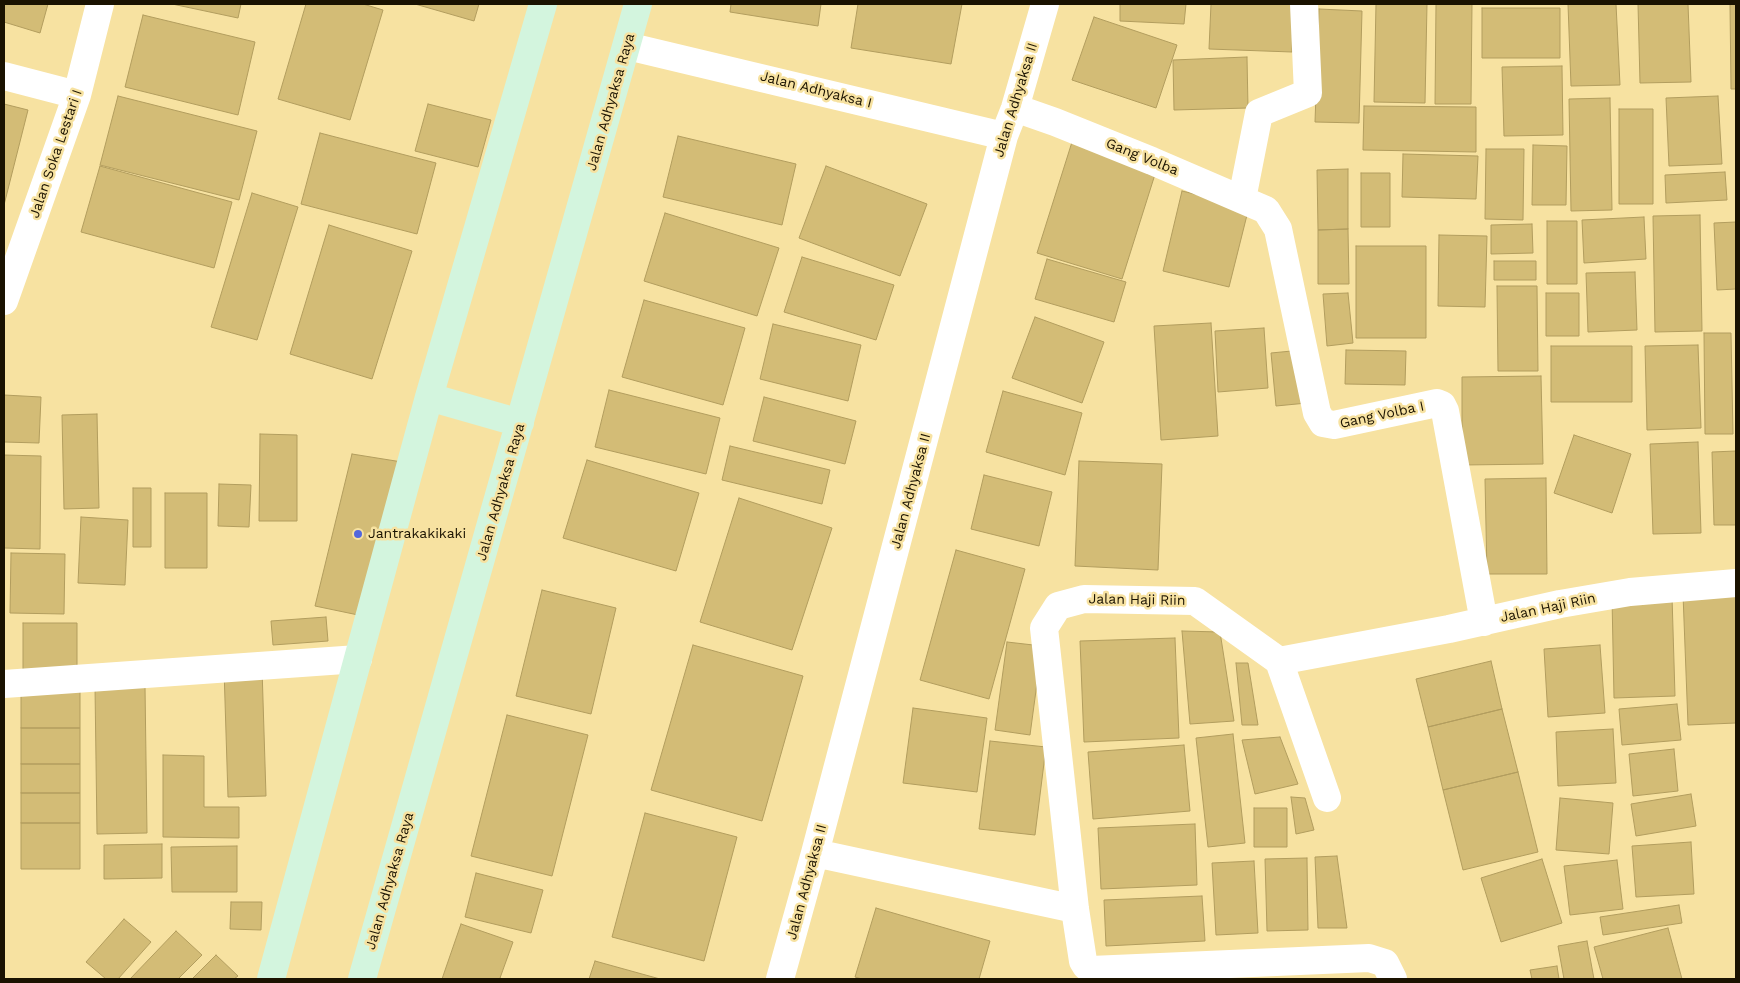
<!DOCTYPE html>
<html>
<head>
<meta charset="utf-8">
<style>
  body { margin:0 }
  #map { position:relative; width:1740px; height:983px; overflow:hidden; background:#f7e2a1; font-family:"Work Sans",sans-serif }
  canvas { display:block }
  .frame { position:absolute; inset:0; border:5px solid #1a1200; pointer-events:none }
</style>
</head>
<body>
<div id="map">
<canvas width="1740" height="983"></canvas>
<div class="frame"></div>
</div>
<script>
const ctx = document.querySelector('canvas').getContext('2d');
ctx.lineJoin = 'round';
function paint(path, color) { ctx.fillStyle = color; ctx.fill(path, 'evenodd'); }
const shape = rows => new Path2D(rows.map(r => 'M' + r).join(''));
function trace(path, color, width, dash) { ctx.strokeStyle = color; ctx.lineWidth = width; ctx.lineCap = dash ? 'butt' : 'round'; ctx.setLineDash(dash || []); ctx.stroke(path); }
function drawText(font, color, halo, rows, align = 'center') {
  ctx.font = font + ' "Work Sans",sans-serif'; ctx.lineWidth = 5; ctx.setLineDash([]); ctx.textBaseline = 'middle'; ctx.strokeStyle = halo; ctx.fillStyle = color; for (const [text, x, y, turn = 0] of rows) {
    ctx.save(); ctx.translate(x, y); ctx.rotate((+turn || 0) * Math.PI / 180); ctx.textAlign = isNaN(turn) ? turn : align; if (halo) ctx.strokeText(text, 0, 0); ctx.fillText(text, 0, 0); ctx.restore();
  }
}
const building = shape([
  [4,4,48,4,40,33,4,22,4,4],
  [172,4,241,4,238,18,172,4],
  [306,4,363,4,383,10,350,120,278,99,306,4],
  [415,4,479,4,474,21,415,4],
  [731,4,821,4,818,26,730,12,731,4],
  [858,4,962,4,951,64,851,48,858,4],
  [1120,4,1186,4,1184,24,1120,21,1120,4],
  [1211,4,1294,4,1292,52,1209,49,1211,4],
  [1376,4,1427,4,1425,103,1374,102,1376,4],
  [1436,4,1472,4,1471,104,1435,104,1436,4],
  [1568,4,1616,4,1620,85,1571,86,1568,4],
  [1638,4,1688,4,1691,82,1640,83,1638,4],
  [1730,4,1736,4,1736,89,1731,89,1730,4],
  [1482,8,1560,8,1560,58,1482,58,1482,8],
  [1319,9,1362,11,1359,123,1315,122,1319,9],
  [143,15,255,42,238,115,125,87,143,15],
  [1094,17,1177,45,1156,108,1072,80,1094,17],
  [1247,57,1248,108,1174,110,1173,60,1247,57],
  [1562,66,1563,135,1504,136,1502,67,1562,66],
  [118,96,257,131,239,200,100,165,118,96],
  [1718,96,1722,164,1669,166,1666,98,1718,96],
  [1610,98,1612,210,1571,211,1569,99,1610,98],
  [4,104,28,110,4,205,4,104],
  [428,104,491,120,478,167,415,151,428,104],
  [1364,106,1476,107,1476,152,1363,150,1364,106],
  [1619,109,1653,109,1653,204,1619,204,1619,109],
  [320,133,436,163,417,234,301,204,320,133],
  [678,136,796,164,782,225,663,197,678,136],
  [1072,142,1157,168,1122,279,1037,253,1072,142],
  [1533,145,1567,146,1566,205,1532,205,1533,145],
  [1486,149,1524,149,1523,220,1485,219,1486,149],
  [1403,154,1478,156,1476,199,1402,197,1403,154],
  [100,166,232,202,214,268,81,232,100,166],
  [826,166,927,204,900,276,799,238,826,166],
  [1348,169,1348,229,1318,230,1317,170,1348,169],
  [1725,172,1727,200,1666,203,1665,175,1725,172],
  [1361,173,1390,173,1390,227,1361,227,1361,173],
  [1182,191,1249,207,1229,287,1163,271,1182,191],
  [252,193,298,207,257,340,211,327,252,193],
  [665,213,779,248,757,316,644,281,665,213],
  [1700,215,1702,331,1655,332,1653,216,1700,215],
  [1644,217,1646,259,1584,263,1582,220,1644,217],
  [1547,221,1577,221,1577,284,1547,284,1547,221],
  [1736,222,1736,289,1717,290,1714,223,1736,222],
  [1532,224,1533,253,1491,254,1491,225,1532,224],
  [329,225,412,251,372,379,290,354,329,225],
  [1348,229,1349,284,1318,284,1318,230,1348,229],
  [1439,235,1487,236,1485,307,1438,306,1439,235],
  [1356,246,1426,246,1426,338,1356,338,1356,246],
  [802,257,894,285,876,340,784,312,802,257],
  [1047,259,1126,282,1114,322,1035,299,1047,259],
  [1494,261,1536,261,1536,280,1494,280,1494,261],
  [1635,272,1637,330,1588,332,1586,273,1635,272],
  [1497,286,1537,286,1538,371,1498,371,1497,286],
  [1348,293,1353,343,1327,346,1323,294,1348,293],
  [1546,293,1579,293,1579,336,1546,336,1546,293],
  [644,300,745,328,723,405,622,377,644,300],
  [1035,317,1104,342,1082,403,1012,378,1035,317],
  [1211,323,1218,436,1161,440,1154,326,1211,323],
  [773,324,861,345,848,401,760,379,773,324],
  [1264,328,1268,388,1218,392,1215,331,1264,328],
  [1704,333,1731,333,1733,434,1705,434,1704,333],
  [1698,345,1701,428,1647,430,1645,346,1698,345],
  [1551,346,1632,346,1632,402,1551,402,1551,346],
  [1302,350,1307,403,1276,406,1271,353,1302,350],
  [1346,350,1406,351,1405,385,1345,384,1346,350],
  [1541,376,1543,464,1462,465,1462,377,1541,376],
  [609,390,720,418,706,474,595,447,609,390],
  [1003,391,1082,413,1065,475,986,452,1003,391],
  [4,395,41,397,39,443,4,442,4,395],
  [764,397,856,421,845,464,753,441,764,397],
  [97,414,99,508,64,509,62,415,97,414],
  [260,434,297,435,297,521,259,521,260,434],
  [1574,435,1631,454,1612,513,1554,493,1574,435],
  [1698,442,1701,533,1653,534,1650,444,1698,442],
  [730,446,830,470,822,504,722,480,730,446],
  [1736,451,1736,525,1714,525,1712,452,1736,451],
  [352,454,402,462,363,616,315,606,352,454],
  [4,455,41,456,40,549,4,548,4,455],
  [587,460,699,493,676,571,563,538,587,460],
  [1079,461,1162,464,1158,570,1075,566,1079,461],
  [984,475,1052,492,1039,546,971,529,984,475],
  [1546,478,1547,574,1487,574,1485,479,1546,478],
  [219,484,251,485,249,527,218,526,219,484],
  [133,488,151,488,151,547,133,547,133,488],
  [165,493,207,493,207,568,165,568,165,493],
  [739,498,832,528,792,650,700,622,739,498],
  [81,517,128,520,125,585,78,583,81,517],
  [956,550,1025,569,989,699,920,680,956,550],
  [11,553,65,554,64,614,10,613,11,553],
  [542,590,616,608,591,714,516,696,542,590],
  [1736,592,1736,723,1688,725,1683,594,1736,592],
  [1672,596,1675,696,1614,698,1612,598,1672,596],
  [326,617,328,641,273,645,271,621,326,617],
  [23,623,77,623,77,676,23,676,23,623],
  [1182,631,1220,632,1234,721,1190,724,1182,631],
  [1175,638,1179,738,1084,742,1080,641,1175,638],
  [1007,642,1042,646,1030,735,995,730,1007,642],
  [693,645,803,676,762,821,651,790,693,645],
  [1600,645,1605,713,1548,717,1544,649,1600,645],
  [1491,661,1502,709,1428,727,1416,679,1491,661],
  [1236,663,1248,663,1258,725,1242,725,1236,663],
  [262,668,266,796,228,797,224,669,262,668],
  [95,686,145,686,147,833,97,834,95,686],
  [21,689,80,689,80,728,21,728,21,689],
  [1677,704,1681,740,1622,745,1619,709,1677,704],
  [913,708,987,718,977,792,903,783,913,708],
  [1502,709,1518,772,1443,790,1428,727,1502,709],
  [507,715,588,735,552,876,471,856,507,715],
  [21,728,80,728,80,764,21,764,21,728],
  [1613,729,1616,783,1558,786,1556,732,1613,729],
  [1233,734,1245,843,1208,847,1196,738,1233,734],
  [1280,737,1298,784,1255,794,1242,740,1280,737],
  [990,741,1046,747,1035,835,979,829,990,741],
  [1184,745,1190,811,1093,819,1088,752,1184,745],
  [1674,749,1678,791,1633,796,1629,754,1674,749],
  [163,755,204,756,204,807,239,807,239,838,163,837,163,755],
  [21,764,80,764,80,793,21,793,21,764],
  [1518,772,1538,852,1463,870,1443,790,1518,772],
  [21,793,80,793,80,823,21,823,21,793],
  [1691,794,1696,826,1636,836,1631,804,1691,794],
  [1291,797,1305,798,1314,830,1296,834,1291,797],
  [1560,798,1613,803,1609,854,1556,850,1560,798],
  [1254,808,1287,808,1287,847,1254,847,1254,808],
  [645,813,737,837,704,961,612,937,645,813],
  [21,823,80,823,80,869,21,869,21,823],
  [1195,824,1197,885,1101,889,1098,828,1195,824],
  [1691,842,1694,894,1636,897,1632,846,1691,842],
  [162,844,162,878,104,879,104,845,162,844],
  [237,846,237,892,172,892,171,847,237,846],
  [1337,856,1347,928,1318,928,1315,857,1337,856],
  [1307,858,1308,930,1267,931,1265,859,1307,858],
  [1542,859,1562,923,1501,942,1481,878,1542,859],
  [1617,860,1623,909,1570,915,1564,866,1617,860],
  [1254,861,1258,933,1216,935,1212,863,1254,861],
  [476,873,543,890,531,933,465,917,476,873],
  [1202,896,1205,941,1106,946,1104,900,1202,896],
  [231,902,262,902,261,930,230,929,231,902],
  [1679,905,1682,923,1603,935,1600,917,1679,905],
  [876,908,990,941,979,979,862,979,855,977,876,908],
  [124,919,151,942,118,979,106,979,86,962,124,919],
  [461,924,513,942,500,978,503,979,442,979,461,924],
  [1668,928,1682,979,1603,979,1594,947,1668,928],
  [176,931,202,955,178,979,130,979,176,931],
  [1587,941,1594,979,1564,979,1558,946,1587,941],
  [216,955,238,976,234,979,192,979,216,955],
  [595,961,660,979,589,979,595,961],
  [1557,966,1559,979,1532,979,1530,970,1557,966]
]);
const minor = shape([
  [627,46,1004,136],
  [4,76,77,95],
  [1015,108,1055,122,1152,161,1266,210,1278,229,1317,413,1323,423,1334,425,1437,403,1442,405,1445,411,1484,622],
  [1242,199,1259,113,1308,93,1304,4],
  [4,301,77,95,100,4],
  [1279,661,1327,798],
  [4,684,358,659],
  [815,853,1075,909],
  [780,979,815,853,1004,136,1015,108,1045,4],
  [1393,979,1385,963,1369,958,1091,970,1086,966,1083,961,1075,909,1044,628,1058,606,1084,599,1195,601,1279,661,1449,629,1560,604,1630,592,1736,583]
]);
const secondary = shape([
  [429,397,520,423],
  [271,979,429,397,543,4],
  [362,979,638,4]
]);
const markers = [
  [358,534,5,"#5267dc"]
];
const streetNames = [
  ["Jalan Adhyaksa I",816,90,14],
  ["Jalan Adhyaksa II",1016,100,-73],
  ["Jalan Adhyaksa Raya",611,102,-74],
  ["Jalan Soka Lestari I",56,154,-71],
  ["Gang Volba",1142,157,22],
  ["Gang Volba I",1382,415,-12],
  ["Jalan Adhyaksa II",911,491,-75],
  ["Jalan Adhyaksa Raya",501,492,-74],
  ["Jalan Haji Riin",1137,600,1],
  ["Jalan Haji Riin",1548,608,-12],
  ["Jalan Adhyaksa Raya",390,881,-74],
  ["Jalan Adhyaksa II",807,882,-75]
];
const poiNames = [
  ["Jantrakakikaki",368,534]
];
paint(building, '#d3bc76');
trace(building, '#b29d5e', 1);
trace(minor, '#fff', 28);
trace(secondary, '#d3f5de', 28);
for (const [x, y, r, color] of markers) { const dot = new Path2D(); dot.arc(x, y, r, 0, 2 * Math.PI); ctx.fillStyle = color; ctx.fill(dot); trace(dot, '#f7e2a1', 2); }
drawText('14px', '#1a1200', '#f7e2a1', streetNames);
drawText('14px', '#1a1200', '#f7e2a1', poiNames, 'left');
</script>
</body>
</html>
